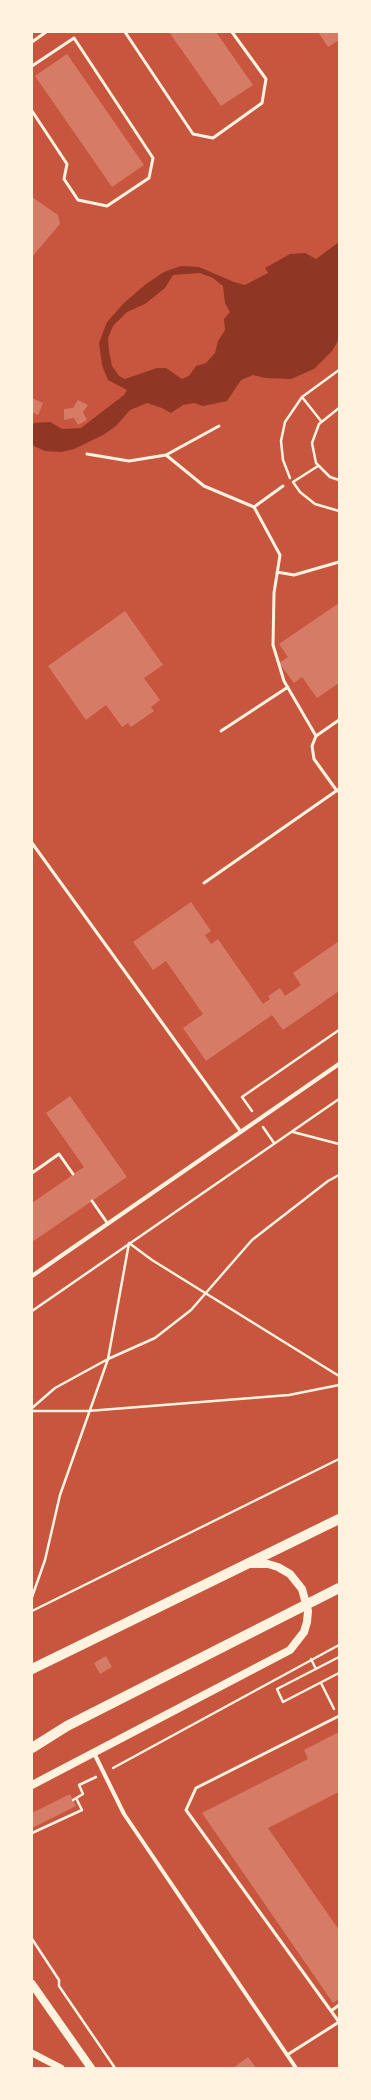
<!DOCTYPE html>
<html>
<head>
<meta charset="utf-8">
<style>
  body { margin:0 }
  #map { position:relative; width:371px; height:2100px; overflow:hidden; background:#c8553d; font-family:"IBM Plex Serif",serif }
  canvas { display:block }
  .frame { position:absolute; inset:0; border:33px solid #fff3e0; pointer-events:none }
</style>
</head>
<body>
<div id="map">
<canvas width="371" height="2100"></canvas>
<div class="frame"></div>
</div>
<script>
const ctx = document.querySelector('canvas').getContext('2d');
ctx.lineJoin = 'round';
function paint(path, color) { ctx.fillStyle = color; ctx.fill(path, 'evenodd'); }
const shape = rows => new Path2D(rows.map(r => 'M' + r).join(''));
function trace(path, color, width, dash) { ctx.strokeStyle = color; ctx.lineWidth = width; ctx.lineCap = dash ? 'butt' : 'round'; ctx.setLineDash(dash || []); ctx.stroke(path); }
const water = shape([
  [339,242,339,339,332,351,314,369,291,379,265,378,253,375,241,380,227,401,203,406,194,403,183,405,171,413,162,408,147,403,130,410,116,426,103,435,74,449,61,452,45,451,32,445,32,427,34,423,50,422,62,429,81,428,124,395,127,390,108,380,102,365,99,343,107,322,124,303,146,284,164,272,181,266,199,267,234,282,245,285,268,273,265,268,290,254,305,253,316,259],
  [200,273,213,278,223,286,225,303,230,312,224,319,225,330,218,341,215,353,206,363,196,366,189,376,182,379,166,368,157,368,125,379,119,376,112,366,109,351,108,338,113,326,127,312,145,304,165,288,173,275]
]);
const building = shape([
  [169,32,216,32,253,85,221,106],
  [318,32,339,32,339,40,328,47],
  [67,54,144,165,112,187,35,76],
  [32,197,58,215,60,224,32,257],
  [32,398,43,403,38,415,32,412],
  [78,400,88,405,83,412,87,420,78,425,74,418,64,420,64,409,73,408],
  [339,603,339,683,317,698,302,677,294,683,279,663,288,657,279,644],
  [125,611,163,665,144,678,160,700,151,707,154,711,131,727,128,723,122,727,106,705,86,720,48,666],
  [191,902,211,931,205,935,211,944,218,939,263,1004,270,999,268,996,280,988,285,996,301,985,293,973,339,941,339,991,283,1030,272,1015,206,1061,183,1028,203,1014,166,961,153,970,133,942],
  [70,1096,127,1177,32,1242,32,1203,84,1167,46,1113],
  [106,1656,112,1667,100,1674,94,1663],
  [339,1732,339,1792,268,1828,339,1930,339,1999,333,2003,202,1813,308,1759,304,1750],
  [70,1794,76,1806,32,1828,32,1813],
  [248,2057,256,2068,233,2068]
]);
const path = shape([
  [302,397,321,421],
  [339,408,319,424,312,443,316,463,330,477,339,480],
  [290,478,283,460,281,441,285,422,302,397,339,370],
  [293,482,300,492,315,504,339,511],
  [293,482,318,466],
  [252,1111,242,1097,339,1030],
  [263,1127,274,1143],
  [293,1132,339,1144],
  [32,1311,339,1099],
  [32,1408,55,1388,108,1359,155,1338,191,1310,252,1240,328,1181,339,1175],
  [32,1411,88,1411,289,1395,339,1385],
  [32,1597,45,1560,60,1495,108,1359,129,1243,152,1260,339,1376],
  [32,1611,339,1459],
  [339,1657,277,1689,283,1702,339,1673],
  [311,1659,316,1669],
  [321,1683,334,1709],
  [113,1768,339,1645],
  [73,1800,83,1794,79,1785,96,1777],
  [32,1833,82,1810,76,1798],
  [32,1939,59,1980,59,1986,115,2068]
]);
const service = shape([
  [125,32,193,134,213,138,262,103,266,79,232,32],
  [32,42,46,32],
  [32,66,74,38,153,158,149,178,107,206,78,200,64,179,67,164,32,111],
  [87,454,129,461,166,455,219,426],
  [166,455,204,486,254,507],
  [283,486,254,507,280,555,274,593,273,645,284,681,316,736],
  [277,572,294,575,339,562],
  [221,731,288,687],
  [337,791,314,759,312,746,316,736,339,720],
  [32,843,241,1132],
  [204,883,339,789],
  [32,1173,59,1154,73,1174],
  [92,1201,108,1224],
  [339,1716,196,1788,186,1810,339,2022],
  [331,2011,339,2005],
  [287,2055,339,2022]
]);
const minor = shape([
  [32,1276,339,1064],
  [94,1753,124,1814,296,2068]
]);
const tertiary = shape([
  [32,2053,61,2068]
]);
const secondary = shape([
  [32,1785,290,1650,304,1632,307,1622,308,1611,302,1589,290,1574,278,1567,268,1564,251,1564],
  [32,1984,91,2068]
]);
const primary = shape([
  [32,1669,339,1519],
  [32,1748,67,1726,339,1588]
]);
paint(water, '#8f3625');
paint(building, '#d67c66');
trace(path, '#fff3e0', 2.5);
trace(service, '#fff3e0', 3);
trace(minor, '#fff3e0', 4);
trace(tertiary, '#fff3e0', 7);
trace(secondary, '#fff3e0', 8);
trace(primary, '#fff3e0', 10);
</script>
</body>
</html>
